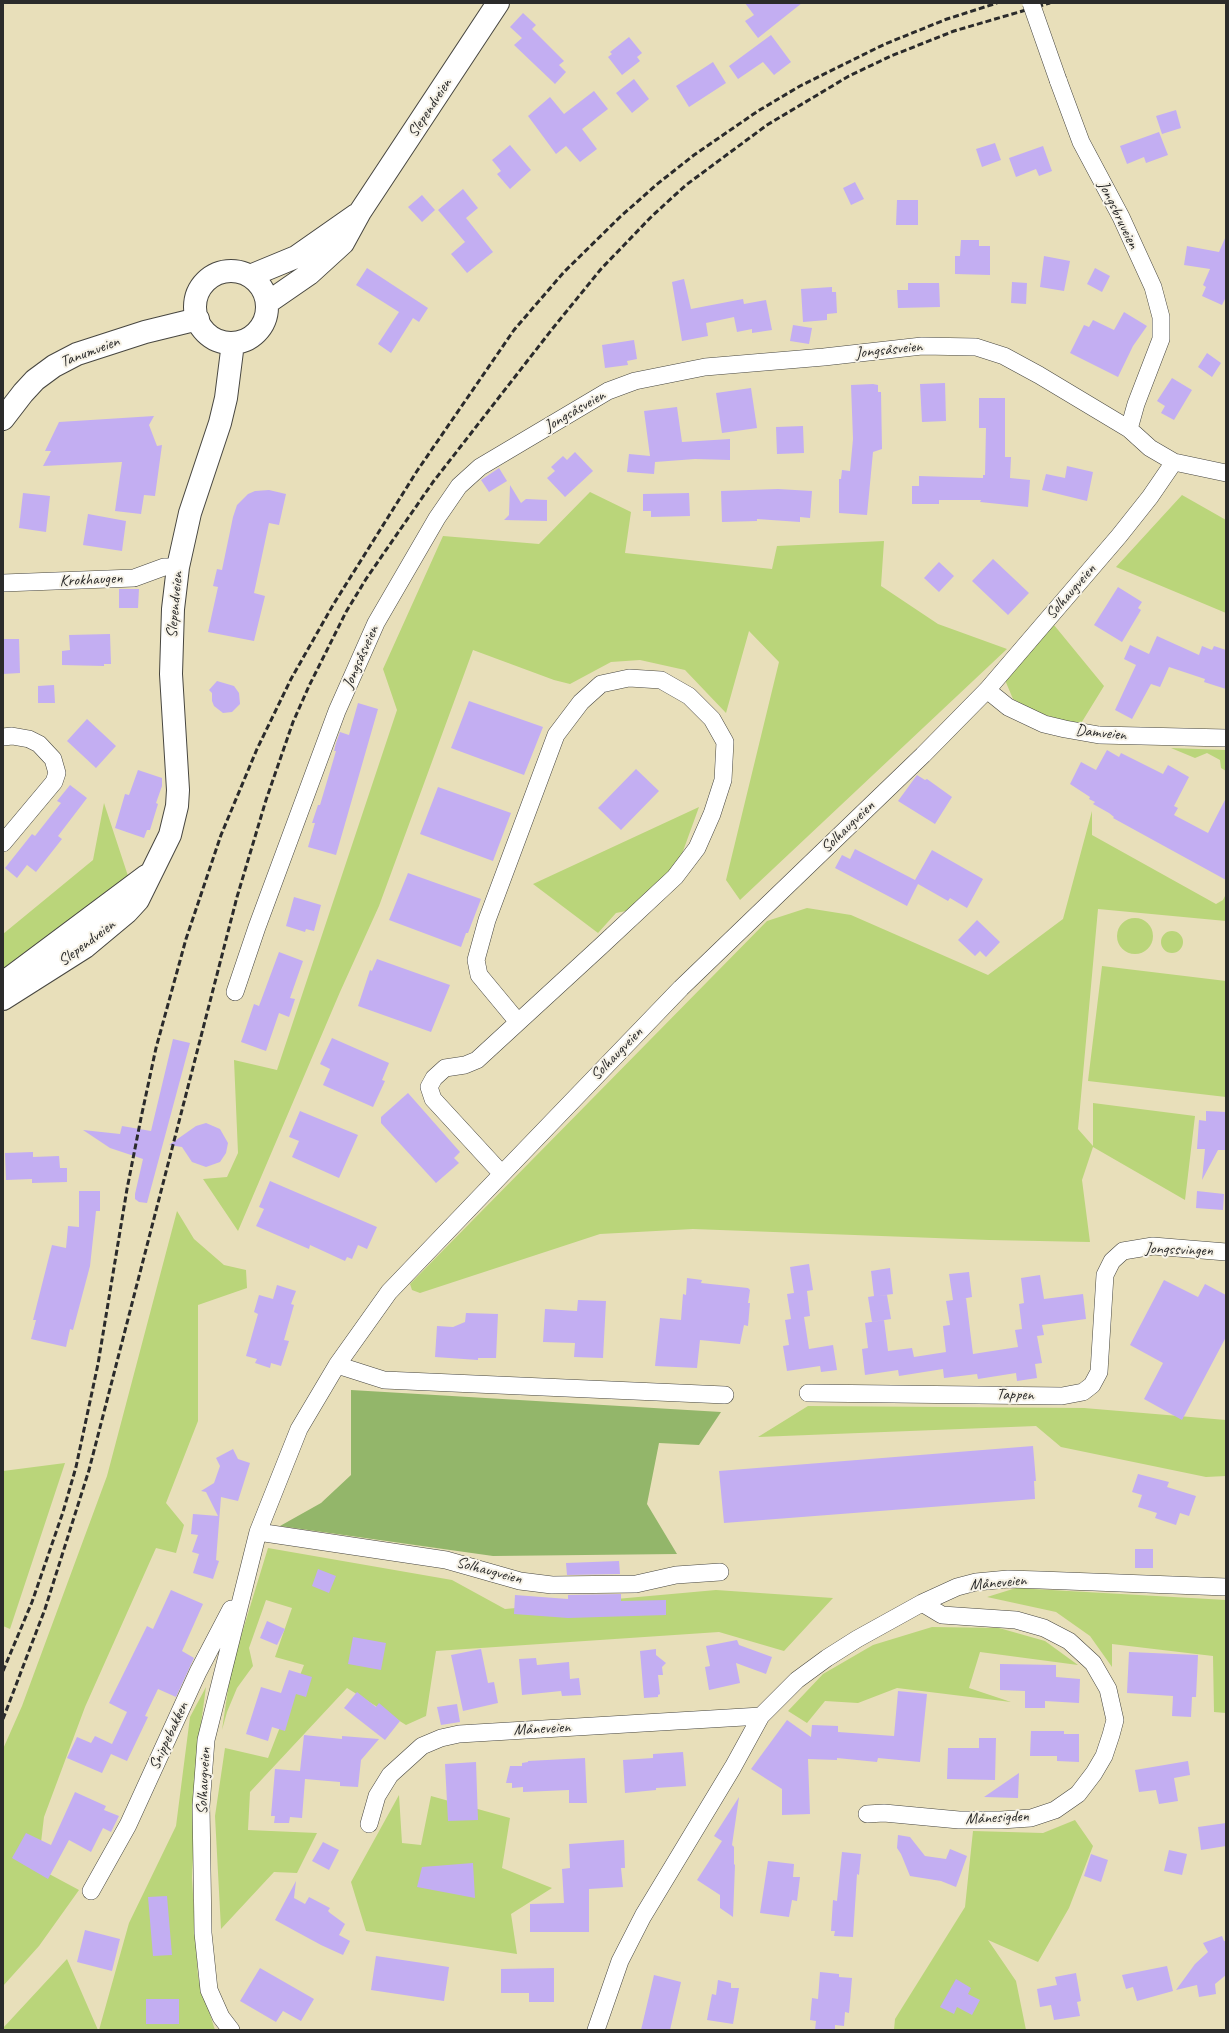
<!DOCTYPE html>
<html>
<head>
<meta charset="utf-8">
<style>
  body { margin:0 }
  #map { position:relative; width:1229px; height:2033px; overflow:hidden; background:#e8dfba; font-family:Caveat,sans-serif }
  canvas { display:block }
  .frame { position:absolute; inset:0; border:4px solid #2b2b2b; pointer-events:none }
</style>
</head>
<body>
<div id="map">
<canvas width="1229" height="2033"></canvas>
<div class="frame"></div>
</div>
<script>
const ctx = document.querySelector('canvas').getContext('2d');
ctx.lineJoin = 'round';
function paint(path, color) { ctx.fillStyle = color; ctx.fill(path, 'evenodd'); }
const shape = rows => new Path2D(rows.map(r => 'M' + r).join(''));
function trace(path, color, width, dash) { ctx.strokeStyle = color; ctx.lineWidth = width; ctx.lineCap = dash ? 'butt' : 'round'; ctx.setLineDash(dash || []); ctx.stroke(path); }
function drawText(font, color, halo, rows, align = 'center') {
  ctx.font = font + ' Caveat,sans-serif'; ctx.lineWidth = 4; ctx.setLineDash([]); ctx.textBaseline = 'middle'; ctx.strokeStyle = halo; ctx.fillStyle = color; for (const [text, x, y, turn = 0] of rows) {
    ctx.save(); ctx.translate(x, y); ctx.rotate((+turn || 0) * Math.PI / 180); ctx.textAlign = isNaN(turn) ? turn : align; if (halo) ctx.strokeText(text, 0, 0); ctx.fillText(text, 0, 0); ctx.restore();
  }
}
const green = shape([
  [590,492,631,512,625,553,772,569,777,546,884,541,881,586,938,624,1007,649,740,900,726,880,779,662,749,631,726,713,685,670,640,660,611,662,570,684,554,680,473,650,379,906,340,992,238,1231,203,1179,227,1177,238,1153,234,1060,277,1070,397,710,383,669,443,536,539,544],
  [1182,495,1226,520,1226,613,1116,567],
  [1054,625,1104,686,1080,725,1038,713,1013,699,1005,680],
  [1171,748,1226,750,1226,771,1221,768,1220,760,1207,753,1195,758],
  [104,803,129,879,3,980,3,934,93,860],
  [699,807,678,865,641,908,616,913,598,933,533,884],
  [1092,811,1092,835,1216,904,1223,900,1226,894,1226,921,1098,909,1078,1129,1093,1146,1093,1103,1195,1116,1185,1200,1093,1147,1082,1180,1090,1242,989,1240,693,1229,600,1234,420,1293,412,1290,410,1284,767,921,807,908,851,915,988,975,1063,919],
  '1117 936a18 18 0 1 1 36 0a18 18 0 1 1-36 0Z',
  '1161 942a11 11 0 1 1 22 0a11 11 0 1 1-22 0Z',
  [1102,966,1226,981,1226,1097,1088,1081],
  [177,1211,194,1239,224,1265,246,1270,247,1288,198,1305,198,1421,166,1503,184,1525,176,1553,156,1548,85,1707,44,1817,38,1868,79,1890,39,1946,3,1986,3,1749,22,1706,107,1476],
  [808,1406,1084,1408,1226,1420,1226,1476,1206,1477,1061,1447,1036,1426,758,1437],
  [65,1463,10,1629,3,1626,3,1471],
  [268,1548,452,1580,505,1609,716,1590,833,1598,784,1651,719,1632,436,1651,426,1716,406,1725,347,1688,250,1792,248,1830,317,1833,297,1873,274,1872,221,1929,215,1816,225,1748,268,1758,304,1665,275,1657,292,1608,266,1600,249,1648,253,1666,237,1688,227,1712,222,1730,231,1669],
  [1016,1588,1226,1600,1226,1713,1214,1712,1213,1656,1112,1644,1112,1667,1090,1636,1056,1612,987,1597],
  [932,1627,999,1628,1045,1641,1078,1665,980,1652,969,1688,1011,1702,897,1688,858,1703,825,1701,807,1723,788,1711,823,1674,873,1645],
  [206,1687,199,1738,192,1878,198,1977,215,2030,99,2030,129,1923,176,1826,190,1717],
  [399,1795,402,1843,421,1845,431,1796,510,1818,502,1868,552,1888,511,1914,517,1954,366,1931,351,1882],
  [1075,1820,1093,1846,1069,1908,1038,1962,988,1940,1016,1981,1026,2030,894,2030,895,2019,965,1907,973,1831,1043,1833],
  [67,1959,98,2030,3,2030,3,2028]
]);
const forest = shape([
  [351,1390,721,1412,699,1445,659,1443,647,1504,677,1554,493,1556,280,1526,321,1503,351,1475]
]);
const building = shape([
  [745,3,802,3,758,38,745,21,754,15],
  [523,13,536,25,532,29,564,61,559,65,566,72,555,84,514,45,522,38,510,27],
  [771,35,791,62,774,75,763,62,738,79,729,66],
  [629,37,642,53,637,57,640,61,622,75,608,57,612,54,610,52],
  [713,62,726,83,689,107,676,86],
  [634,79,649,99,632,113,616,93],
  [594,91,608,109,582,129,597,149,580,162,566,146,556,154,528,116,550,97,564,114],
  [1176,110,1181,128,1162,134,1156,116],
  [1159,132,1168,155,1146,163,1144,157,1127,164,1120,146],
  [995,143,1001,160,982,167,976,149],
  [510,145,531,170,510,189,497,174,501,171,492,160],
  [1043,146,1052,171,1039,176,1036,169,1016,177,1009,158],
  [855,182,864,199,851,205,843,188],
  [463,189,478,208,466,218,493,252,467,273,451,254,465,242,438,210],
  [422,195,435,210,422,222,408,207],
  [897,200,918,200,918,225,896,225],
  [1226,236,1226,297,1222,305,1202,296,1206,287,1203,285,1210,269,1184,265,1187,246,1219,252],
  [961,240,979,240,979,246,990,246,990,275,955,274,955,256,960,256],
  [1044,256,1070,261,1064,291,1040,287],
  [367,268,428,308,419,322,413,318,391,353,378,344,399,312,356,285],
  [1095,268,1110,276,1102,292,1087,284],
  [684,279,691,309,743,299,744,304,766,300,772,330,752,333,752,329,737,332,734,317,706,323,708,336,682,341,672,282],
  [1012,282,1027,283,1026,304,1011,303],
  [908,283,939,283,940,307,898,308,897,290,908,290],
  [832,287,832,292,836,292,837,313,827,314,827,320,803,322,801,289],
  [1124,312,1147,326,1133,346,1118,377,1070,353,1084,325,1089,327,1093,320,1114,330],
  [793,325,812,328,809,344,790,341],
  [634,340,637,359,627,361,628,365,605,368,602,345],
  [1207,353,1221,363,1212,377,1198,367],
  [1172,378,1192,390,1174,420,1161,413,1165,406,1157,401],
  [945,383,946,421,922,422,920,384],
  [873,384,878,385,878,392,881,392,882,449,873,452,867,515,839,513,839,479,841,479,842,470,850,471,853,439,851,385],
  [751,388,757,428,722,433,716,393],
  [979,398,1005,398,1005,457,1011,457,1010,478,1030,480,1028,507,980,502,981,500,939,500,939,504,912,504,912,486,919,486,919,476,983,478,983,475,985,475,986,428,979,428],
  [677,407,682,442,730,439,730,460,695,459,655,462,654,474,627,472,629,454,650,456,644,411],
  [154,416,149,425,157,446,162,445,155,496,144,495,141,514,115,511,122,462,43,466,51,451,45,451,59,422],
  [803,426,804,453,777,454,776,427],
  [575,452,593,471,565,497,547,478,555,471,551,467,563,456,567,460],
  [1067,466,1093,472,1087,501,1042,490,1046,474,1065,478],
  [499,468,507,481,489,492,481,480],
  [510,485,521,503,526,499,547,500,547,521,504,520,509,515],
  [778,489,812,491,810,518,800,517,800,522,757,519,757,521,722,522,721,491],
  [269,490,286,494,279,525,269,523,254,593,265,596,254,641,208,632,218,587,213,586,217,569,222,570,233,517,237,505,248,494,255,491],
  [23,493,50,496,46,532,19,528],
  [689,493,690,516,651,517,651,511,643,511,643,494],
  [88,514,126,521,122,551,83,545],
  [993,559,1029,593,1008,615,972,581],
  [939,562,954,576,939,592,924,578],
  [1118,587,1142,602,1138,608,1141,610,1122,642,1094,625],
  [119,589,139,589,138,608,119,608],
  [110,634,111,664,104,664,104,666,62,665,62,651,70,650,69,635],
  [1157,636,1199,655,1202,646,1212,650,1214,646,1226,650,1226,689,1204,682,1205,679,1169,667,1160,687,1151,684,1132,719,1115,710,1136,665,1124,659,1130,645,1149,654],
  [3,639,19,639,20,673,3,674],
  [217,681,234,686,239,693,240,704,232,712,223,713,214,706,212,701,212,693,209,690],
  [54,685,55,703,38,703,38,686],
  [469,701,543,727,524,775,451,748],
  [358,703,378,709,336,855,308,847,315,823,312,823,318,805,320,805,336,751,334,751,336,743,340,732,349,735],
  [87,719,116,746,96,768,67,741],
  [1107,750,1119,757,1121,753,1163,774,1168,765,1189,777,1174,806,1178,808,1174,815,1208,833,1226,798,1226,880,1113,818,1114,817,1109,813,1093,804,1095,802,1089,799,1090,797,1070,784,1081,762,1096,770],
  [636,769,659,791,621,830,598,808],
  [138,770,162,778,162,786,156,803,158,804,150,830,147,830,144,838,115,828,125,794,129,795],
  [917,775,925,780,927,779,952,797,935,824,898,801],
  [70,785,87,798,58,836,62,839,36,872,27,865,17,878,5,868,32,834,35,836,61,803,57,801],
  [438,787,511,813,493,861,420,834],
  [855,849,915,880,932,850,983,879,967,908,950,898,948,901,918,884,907,906,835,868,842,855,850,859],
  [408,873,481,899,468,933,466,933,461,947,389,920],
  [294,897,321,905,314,931,306,929,305,932,286,926],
  [977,920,1000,942,986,957,980,951,975,956,958,940],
  [279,952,303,961,290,998,295,999,289,1017,279,1013,266,1051,241,1042,254,1004,259,1006],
  [377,959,450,985,431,1032,358,1006,370,970,372,971],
  [332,1038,389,1063,382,1080,385,1081,373,1107,323,1085,330,1069,320,1064],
  [173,1039,190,1043,147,1203,139,1202,135,1199,135,1194,143,1159,110,1148,83,1130,120,1134,122,1126,151,1131],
  [408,1093,460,1152,454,1158,459,1163,436,1183,381,1123,381,1117],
  [300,1111,358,1135,339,1178,292,1157,299,1141,289,1137],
  [1206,1111,1226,1112,1226,1150,1218,1150,1202,1180,1205,1149,1197,1149,1199,1120,1206,1121],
  [206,1123,220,1129,228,1143,226,1153,220,1162,206,1167,192,1162,182,1147,169,1145,196,1126],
  [33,1152,33,1157,59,1156,60,1168,67,1168,67,1182,32,1183,32,1179,6,1180,5,1153],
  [270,1181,377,1227,367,1249,358,1245,352,1259,347,1257,345,1261,310,1245,309,1249,256,1226,264,1209,259,1207],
  [79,1191,100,1191,100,1211,96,1211,90,1266,73,1330,70,1329,66,1347,31,1339,36,1320,33,1320,52,1245,66,1248,68,1226,79,1227],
  [1197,1191,1224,1194,1223,1210,1196,1208],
  [809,1264,813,1290,794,1293,790,1267],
  [890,1268,893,1294,878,1296,887,1295,891,1319,872,1322,868,1297,874,1296,871,1271],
  [969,1272,972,1297,961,1299,966,1298,973,1354,1018,1347,1015,1330,1022,1329,1019,1304,1024,1303,1021,1278,1040,1275,1044,1299,1083,1294,1086,1319,1042,1325,1044,1335,1037,1336,1042,1363,1035,1364,1037,1378,1017,1381,1016,1373,978,1379,977,1374,944,1378,943,1369,899,1376,898,1370,865,1375,862,1349,868,1348,865,1323,884,1320,888,1351,912,1348,914,1357,946,1352,943,1326,950,1325,946,1301,953,1300,949,1274],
  [687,1278,702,1280,701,1283,748,1288,750,1290,748,1303,750,1303,748,1326,744,1325,740,1344,700,1340,697,1368,655,1366,660,1318,681,1320,683,1294,686,1295],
  [1164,1280,1198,1297,1205,1284,1226,1295,1226,1337,1182,1420,1144,1399,1163,1363,1130,1345],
  [277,1285,296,1291,291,1304,294,1305,284,1340,289,1341,281,1366,271,1363,270,1368,255,1363,257,1359,246,1356,258,1314,254,1312,259,1295,273,1299],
  [807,1291,810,1316,804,1317,809,1349,833,1345,837,1370,821,1372,820,1366,787,1371,783,1346,789,1345,785,1320,791,1319,787,1294],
  [578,1300,606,1301,603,1358,574,1357,575,1343,543,1342,545,1309,577,1311],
  [466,1313,498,1314,496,1358,478,1358,478,1360,435,1357,437,1326,453,1327,465,1322],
  [1033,1446,1036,1481,1034,1481,1035,1499,724,1523,719,1471],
  [233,1449,238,1459,250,1463,238,1501,221,1497,216,1560,219,1561,213,1579,193,1573,199,1554,192,1552,198,1535,191,1534,193,1514,218,1516,206,1492,201,1491,214,1483,220,1466,216,1458],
  [1138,1474,1169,1482,1167,1487,1196,1496,1189,1516,1180,1513,1176,1525,1155,1518,1157,1513,1138,1507,1142,1495,1132,1492],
  [1135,1549,1153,1549,1153,1568,1135,1568],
  [619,1561,620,1574,567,1575,566,1563],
  [318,1569,336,1576,329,1593,312,1586],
  [171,1590,203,1604,182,1651,194,1658,176,1697,158,1689,145,1716,148,1717,127,1761,111,1754,102,1773,67,1758,77,1737,91,1743,95,1736,112,1744,127,1712,109,1703,147,1626,153,1629],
  [621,1594,621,1601,666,1600,666,1615,568,1618,514,1614,515,1595,568,1599,568,1595],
  [267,1621,285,1629,277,1645,260,1638],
  [353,1637,386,1643,381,1670,348,1664],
  [737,1640,739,1645,772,1657,766,1674,736,1663,740,1683,709,1690,705,1667,710,1666,706,1646],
  [481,1649,488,1683,494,1682,498,1703,463,1711,451,1655],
  [656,1649,656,1655,666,1663,662,1667,663,1675,658,1675,660,1694,658,1695,658,1697,644,1698,640,1651],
  [1129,1652,1198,1655,1196,1697,1192,1697,1191,1717,1172,1716,1173,1696,1127,1693],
  [536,1658,537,1665,569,1662,570,1679,579,1678,581,1695,562,1696,561,1691,522,1695,519,1659],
  [1000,1664,1056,1665,1056,1677,1080,1679,1079,1703,1045,1701,1045,1708,1025,1708,1025,1691,1000,1690],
  [289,1670,312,1677,306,1697,296,1694,285,1731,272,1727,268,1741,246,1734,261,1687,281,1693],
  [898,1691,927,1694,920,1762,878,1758,877,1762,837,1758,837,1760,808,1759,810,1814,782,1815,782,1789,751,1769,787,1720,811,1737,812,1725,838,1726,838,1732,894,1736],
  [357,1692,376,1707,379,1703,400,1721,385,1740,344,1708],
  [457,1704,460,1722,441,1725,437,1707],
  [1031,1731,1064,1731,1064,1734,1079,1734,1079,1762,1057,1761,1057,1756,1030,1756],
  [304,1735,342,1739,342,1736,379,1739,361,1760,358,1787,340,1786,340,1782,305,1779,302,1818,290,1817,289,1823,274,1823,275,1816,271,1816,275,1769,300,1771],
  [979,1738,996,1738,995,1780,947,1779,948,1748,979,1748],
  [683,1752,686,1786,656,1788,656,1790,625,1793,623,1760,653,1758,653,1754],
  [585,1758,587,1803,569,1803,569,1790,523,1792,523,1787,512,1788,512,1783,506,1783,510,1766,522,1766,522,1763,528,1762,528,1761],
  [1188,1761,1190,1775,1174,1778,1178,1801,1159,1804,1156,1790,1139,1792,1135,1770],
  [476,1762,478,1820,448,1821,445,1764],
  [1019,1773,1018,1798,984,1797],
  [75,1792,106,1806,104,1810,119,1816,111,1832,103,1828,91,1852,69,1840,48,1879,12,1858,26,1833,51,1845],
  [739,1797,732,1845,734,1847,734,1864,735,1865,733,1917,720,1908,720,1895,697,1880,722,1841,714,1836],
  [1226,1823,1226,1846,1201,1850,1198,1827],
  [898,1835,910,1837,925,1856,946,1859,950,1849,967,1856,956,1887,941,1881,910,1876,901,1854,897,1848],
  [624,1840,625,1868,621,1868,623,1887,589,1889,589,1932,530,1932,530,1904,564,1903,562,1869,570,1868,569,1844],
  [323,1842,339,1850,329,1870,312,1861],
  [1169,1850,1187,1854,1182,1875,1164,1871],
  [842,1852,861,1854,859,1875,857,1874,853,1937,834,1936,835,1931,831,1931,833,1900,837,1901],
  [1091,1854,1108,1860,1101,1882,1084,1876],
  [768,1861,794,1864,793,1877,800,1877,797,1901,792,1900,789,1917,760,1913],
  [473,1863,475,1898,417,1887,422,1867],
  [296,1881,294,1898,305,1904,309,1897,330,1908,328,1911,330,1913,345,1924,339,1935,350,1941,343,1955,321,1945,275,1920],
  [167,1896,172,1955,153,1956,148,1897],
  [85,1930,120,1939,112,1971,77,1962],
  [1222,1936,1224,1941,1226,1941,1226,1975,1215,1984,1216,1994,1199,1997,1197,1985,1176,1990,1195,1964,1208,1952,1203,1943],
  [376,1956,449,1967,444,2001,371,1990],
  [1167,1966,1173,1991,1137,2001,1133,1987,1126,1989,1122,1975],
  [260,1968,314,1999,301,2021,283,2011,276,2022,240,2001],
  [554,1968,554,2002,529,2002,529,1993,501,1993,501,1969],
  [820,1972,839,1974,839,1977,852,1978,849,2013,845,2012,844,2026,835,2025,835,2030,815,2030,816,2021,810,2020,812,1998,818,1999],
  [1076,1973,1081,2001,1077,2002,1080,2016,1054,2020,1051,2005,1040,2007,1037,1989,1057,1985,1055,1977],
  [654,1975,681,1982,670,2030,641,2030],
  [956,1979,971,1988,968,1994,980,2000,972,2015,957,2007,954,2014,940,2007],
  [718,1980,731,1983,731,1988,739,1988,733,2024,707,2020,712,1994,716,1995],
  [146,1999,179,1999,179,2024,146,2024]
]);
const street = shape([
  [1058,80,1081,142,1121,217,1153,287,1161,317,1161,339,1136,404,1129,429],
  [3,583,134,578,164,567,178,567],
  [987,690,1008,707,1044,724,1065,729,1099,735,1226,738],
  [3,737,12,736,29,739,39,744,53,759,57,773,54,782,3,843],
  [235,992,257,927,337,711,376,623,437,518,459,486,480,467,608,391,635,381,705,367,824,357,922,346,976,347,1004,356,1039,375,1129,429,1150,448,1174,462,1226,473],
  [502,1174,433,1099,429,1087,434,1078,445,1068,465,1065,477,1060,600,947,675,877,697,848,712,814,723,780,725,742,712,719,689,696,661,680,629,678,601,684,581,702,556,735,487,920,476,960,479,975,518,1022],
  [337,1365,384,1380,725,1395],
  [808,1393,1062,1396,1083,1392,1092,1385,1099,1372,1105,1275,1112,1261,1123,1251,1153,1246,1226,1252],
  [258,1532,446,1560,520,1581,552,1585,636,1584,676,1575,720,1572],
  [867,1814,884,1813,959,1820,1001,1820,1031,1818,1055,1810,1078,1794,1094,1773,1104,1756,1111,1735,1115,1720,1108,1689,1093,1663,1069,1641,1044,1628,1016,1620,942,1615,922,1603],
  [369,1824,377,1796,390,1775,422,1746,441,1738,459,1734,761,1716],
  [91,1891,128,1825,198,1672,231,1609],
  [231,2030,221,2017,209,1990,203,1933,201,1806,206,1740,258,1532,299,1429,337,1365,389,1292,502,1174,681,988,923,755,987,690,1119,536,1150,497,1174,462],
  [596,2030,620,1961,643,1916,733,1767,761,1716,797,1680,827,1658,857,1639,922,1603,957,1587,976,1582,1008,1579,1040,1580,1226,1587]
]);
const secondary = shape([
  '195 307a36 36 0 1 1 72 0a36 36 0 1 1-72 0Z',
  [250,276,296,257,356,215],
  [267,303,309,274,343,243,360,212,498,3],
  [3,419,23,393,35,380,54,366,77,354,145,332,198,319],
  [3,983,146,876],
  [3,999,85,947,127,912,138,900,170,835,177,806,178,790,171,674,173,609,178,567,190,513,220,423,226,398,233,343]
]);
const rail = shape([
  [3,1671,32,1602,63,1512,76,1467,98,1364,127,1189,141,1118,156,1048,186,939,221,835,257,749,291,679,333,605,417,471,514,330,564,272,620,217,656,185,694,155,758,111,800,86,885,44,947,19,997,3],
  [3,1719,45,1609,89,1470,237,897,266,800,293,722,309,686,346,612,366,579,433,482,553,328,601,269,652,216,686,185,767,125,849,76,891,56,954,31,1050,3]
]);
const streetBridge = shape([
  [1031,3,1058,80]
]);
const streetNames = [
  ["Slependveien",430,108,-57],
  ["Jongsbruveien",1118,215,64],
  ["Jongsåsveien",889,350,-6],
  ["Tanumveien",90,352,-21],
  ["Jongsåsveien",575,411,-30],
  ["Krokhaugen",91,580,-3],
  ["Solhaugveien",1071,592,-49],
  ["Slependveien",175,605,-85],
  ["Jongsåsveien",361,657,-66],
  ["Damveien",1101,733,6],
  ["Solhaugveien",848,827,-44],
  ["Slependveien",87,943,-37],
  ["Solhaugveien",617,1054,-46],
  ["Jongssvingen",1179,1250,2],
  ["Tappen",1015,1395,1],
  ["Solhaugveien",489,1571,15],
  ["Måneveien",998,1583,-5],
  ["Måneveien",542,1729,-3],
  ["Snippebakken",169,1736,-65],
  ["Solhaugveien",204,1781,-87],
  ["Månesigden",997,1818,-3]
];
paint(green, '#bad57a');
paint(forest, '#93b66a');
paint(building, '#c3aef2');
trace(street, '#474640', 18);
trace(secondary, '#474640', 24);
trace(street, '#fff', 17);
trace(secondary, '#fff', 22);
trace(rail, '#2b2b2b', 3, [6, 3]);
trace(streetBridge, '#474640', 18, []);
trace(streetBridge, '#fff', 17);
drawText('16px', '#2b2b2b', '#f7f3e8', streetNames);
</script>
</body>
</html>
